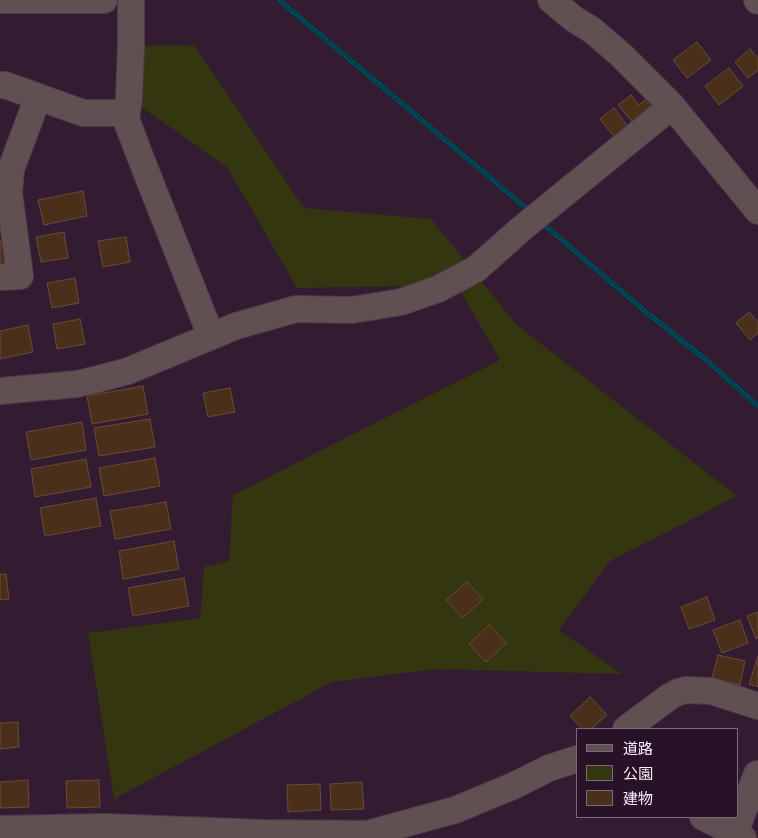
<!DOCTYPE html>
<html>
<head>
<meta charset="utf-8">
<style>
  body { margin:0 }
  #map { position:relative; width:758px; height:838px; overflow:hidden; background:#331c31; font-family:"Roboto Condensed","Noto Sans JP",sans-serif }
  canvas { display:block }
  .legend { position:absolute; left:576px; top:728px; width:162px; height:90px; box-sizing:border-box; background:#281227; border:1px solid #7c697b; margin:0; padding:6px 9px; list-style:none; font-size:15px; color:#fbebf9 }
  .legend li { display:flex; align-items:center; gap:10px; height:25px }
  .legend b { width:25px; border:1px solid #7c697b }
</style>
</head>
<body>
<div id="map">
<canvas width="758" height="838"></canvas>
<ul class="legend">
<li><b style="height:6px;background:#605051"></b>道路</li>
<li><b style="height:14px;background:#33360e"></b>公園</li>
<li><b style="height:14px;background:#4a301b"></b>建物</li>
</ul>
</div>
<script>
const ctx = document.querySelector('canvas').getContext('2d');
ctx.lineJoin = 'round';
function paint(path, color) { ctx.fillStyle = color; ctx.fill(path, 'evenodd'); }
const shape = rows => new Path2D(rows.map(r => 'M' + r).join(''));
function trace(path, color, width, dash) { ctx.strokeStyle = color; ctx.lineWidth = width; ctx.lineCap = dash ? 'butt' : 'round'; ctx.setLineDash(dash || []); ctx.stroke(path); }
const green = shape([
  [194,45,304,208,431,219,517,325,737,496,610,561,559,630,622,674,435,669,332,682,114,799,88,633,200,618,204,567,229,561,233,495,500,360,457,285,297,288,227,167,137,104,139,46]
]);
const stream = shape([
  [279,0,532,213],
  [540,221,641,308,705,359,758,406]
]);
const building = shape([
  [697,42,711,60,687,78,673,60,697,42],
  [750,49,758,58,758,70,748,78,735,62,750,49],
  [729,68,743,86,719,105,705,86,729,68],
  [631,95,639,105,650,96,658,105,634,124,618,105,631,95],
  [614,108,629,128,615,138,600,119,614,108],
  [83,191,87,216,44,225,38,200,83,191],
  [64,232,68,258,41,262,36,237,64,232],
  [126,237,130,262,103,267,98,241,126,237],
  [0,241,14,244,8,269,0,267,0,241],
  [75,278,79,303,52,308,47,283,75,278],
  [749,312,758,322,758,333,750,340,736,323,749,312],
  [80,319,85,344,57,349,53,324,80,319],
  [28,325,33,352,0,359,0,331,28,325],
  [143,386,148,414,92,424,87,396,143,386],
  [230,388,235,412,208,417,203,393,230,388],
  [150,419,155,447,99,456,94,428,150,419],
  [82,422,86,450,31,460,26,432,82,422],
  [155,458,160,486,104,496,99,468,155,458],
  [86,459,91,487,35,497,31,469,86,459],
  [96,498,101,526,45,536,40,508,96,498],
  [166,502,171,529,115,539,110,511,166,502],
  [174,541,179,569,123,579,119,551,174,541],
  [0,574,6,574,9,599,0,600,0,574],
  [184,578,189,606,133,616,128,588,184,578],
  [467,582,483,599,463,618,446,600,467,582],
  [707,597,715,620,689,629,681,607,707,597],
  [758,612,758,638,756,639,747,616,758,612],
  [740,620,748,643,722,653,713,630,740,620],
  [489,625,506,643,486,662,469,644,489,625],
  [718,655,745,661,740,685,712,678,718,655],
  [758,656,758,687,749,684,758,656],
  [590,697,607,715,591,729,582,729,570,716,590,697],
  [18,722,19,747,0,749,0,723,18,722],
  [28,780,29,807,0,808,0,782,28,780],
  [99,780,100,807,67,808,66,781,99,780],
  [362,782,364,809,331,810,330,784,362,782],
  [320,784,321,810,288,812,287,785,320,784]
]);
const minor = shape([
  [0,0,104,0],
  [131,0,131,47,129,98,126,119,138,151,211,336],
  [551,0,574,19,592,30,621,55,672,106,758,211],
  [757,0,758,1],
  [0,85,5,85,83,113,127,113],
  [0,277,20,276,9,193,11,169,38,97],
  [0,391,77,384,102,378,128,371,236,326,296,309,352,310,401,302,438,289,476,269,521,229,672,106],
  [626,729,669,697,678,692,687,690,711,691,758,706],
  [703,817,735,833,743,838],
  [0,829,105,827,265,833,367,834,455,810,513,786,549,768,577,759],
  [735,833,757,774]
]);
paint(green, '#33360e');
trace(stream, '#004350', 5.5);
paint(building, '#4a301b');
trace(building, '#684c37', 1);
trace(minor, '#4f394d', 28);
trace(minor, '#605051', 26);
</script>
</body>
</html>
